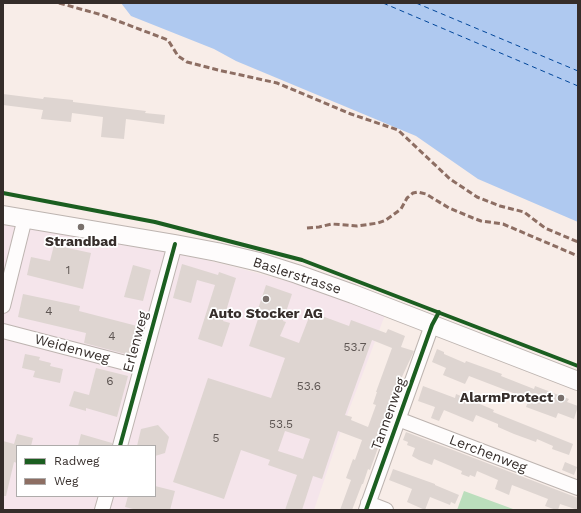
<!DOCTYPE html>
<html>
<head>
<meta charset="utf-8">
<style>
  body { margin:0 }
  #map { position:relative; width:581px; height:513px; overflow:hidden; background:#f8ede8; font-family:"Work Sans",sans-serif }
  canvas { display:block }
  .frame { position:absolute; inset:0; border:4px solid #352d2a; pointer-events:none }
  .legend { position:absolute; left:16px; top:445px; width:140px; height:52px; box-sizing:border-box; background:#fff; border:1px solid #aeabaa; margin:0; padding:5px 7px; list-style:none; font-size:12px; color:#352d2a }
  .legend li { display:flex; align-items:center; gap:8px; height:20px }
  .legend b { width:20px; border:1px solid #aeabaa }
</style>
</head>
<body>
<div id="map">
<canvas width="581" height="513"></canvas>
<div class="frame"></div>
<ul class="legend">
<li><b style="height:5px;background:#1b5e20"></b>Radweg</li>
<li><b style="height:5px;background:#8d6e63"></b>Weg</li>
</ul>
</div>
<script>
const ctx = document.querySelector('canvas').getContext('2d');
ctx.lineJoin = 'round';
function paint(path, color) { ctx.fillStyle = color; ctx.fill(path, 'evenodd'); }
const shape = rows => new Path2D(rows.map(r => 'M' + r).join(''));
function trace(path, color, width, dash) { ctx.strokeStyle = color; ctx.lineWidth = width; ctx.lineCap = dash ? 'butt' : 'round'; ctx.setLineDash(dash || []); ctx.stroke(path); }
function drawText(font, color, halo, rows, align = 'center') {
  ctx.font = font + ' "Work Sans",sans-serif'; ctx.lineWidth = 3.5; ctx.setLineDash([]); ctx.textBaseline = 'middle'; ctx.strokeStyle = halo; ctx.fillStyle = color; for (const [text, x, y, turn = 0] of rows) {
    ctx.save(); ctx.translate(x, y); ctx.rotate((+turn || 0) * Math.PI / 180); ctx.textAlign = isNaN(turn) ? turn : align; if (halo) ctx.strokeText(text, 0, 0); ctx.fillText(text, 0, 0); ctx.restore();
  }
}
const commercial = shape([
  [3,225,156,248,235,267,312,288,385,315,338,439,314,510,3,510],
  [17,446,155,446,155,496,17,496]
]);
const green = shape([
  [464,491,513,509,457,510]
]);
const water = shape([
  [121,3,578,3,578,222,478,179,416,136,236,61,214,49,131,16]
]);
const ferry = shape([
  [383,3,578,86],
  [416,3,578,71]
]);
const building = shape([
  [3,94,43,99,44,97,73,100,73,102,146,111,145,113,165,115,164,124,126,119,124,139,101,137,103,117,72,113,71,122,41,119,43,110,3,105],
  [54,245,91,253,83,289,27,275,31,257,50,261],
  [182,264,218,275,219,272,236,278,223,321,230,323,222,347,198,339,215,285,197,280,191,303,173,298],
  [133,265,151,270,143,301,124,297],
  [266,285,292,294,283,321,286,322,280,336,299,343,311,312,349,326,351,320,386,333,388,329,405,336,401,347,414,351,401,379,392,405,393,406,388,420,370,470,368,469,363,484,362,484,352,510,340,510,351,480,346,478,353,459,355,460,362,440,338,431,322,479,313,476,302,510,285,510,297,475,268,465,270,460,241,450,224,499,173,482,208,378,271,398,285,358,249,346,260,313,257,312],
  [372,340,392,348,376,392,377,392,373,404,376,405,368,427,351,420,352,417,345,415],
  [285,431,310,439,303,459,278,451],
  [23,294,80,306,79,311,141,327,133,356,84,343,86,333,18,317],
  [437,349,444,352,444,354,465,363,466,361,502,374,501,376,534,389,535,386,569,399,567,402,578,406,574,419,558,413,556,418,526,407,529,399,469,376,465,384,443,375,446,368,432,362],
  [25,354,40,357,39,360,51,363,50,366,63,369,60,383,33,377,35,371,22,368],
  [96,368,128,376,117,417,86,408,86,411,69,406,74,391,89,395],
  [423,386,455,398,456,394,494,410,493,412,573,444,569,455,552,449,553,446,537,439,536,442,514,434,498,427,498,424,476,415,473,422,444,410,439,421,431,418,435,407,418,401],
  [158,425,169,437,165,453,155,456,155,446,137,446,141,429],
  [406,432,578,498,578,510,560,504,558,510,556,510,545,506,548,499,512,485,509,495,495,489,498,480,477,471,475,477,470,475,469,477,461,474,462,471,434,459,432,465,419,460,412,456,415,448,407,445,408,442,403,440],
  [17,434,33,438,31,446,17,446,17,463,14,462,6,496,3,496,3,441,14,444],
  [81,434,112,443,112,446,78,446],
  [565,462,577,467,574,475,562,470],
  [393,469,435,484,435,485,459,495,455,504,451,502,450,505,430,497,425,510,407,502,412,489,389,480],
  [155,486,175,491,170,510,137,510,125,507,128,496,155,496]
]);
const minor = shape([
  [3,306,25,218],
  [3,331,141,367],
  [398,419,578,488],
  [120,446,175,244],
  [368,503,386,510],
  [102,510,106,496],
  [366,510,432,325]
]);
const major = shape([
  [3,215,175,244,217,252,259,262,297,274,353,294,578,381]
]);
const quiet = shape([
  [59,3,102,15,168,40,178,56,187,62,218,70,277,83,351,114,398,130,450,179,477,197,500,206,524,212,545,228,578,242],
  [307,228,319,227,332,224,357,226,378,223,386,220,401,209,407,198,413,193,418,192,426,194,449,208,473,218,481,221,503,224,578,256]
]);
const cycleway = shape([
  [3,193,155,222,302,260,578,366],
  [120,446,175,244],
  [366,510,432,325,439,312]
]);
const markers = [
  [81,227,4,"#79706c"],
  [266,299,4,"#79706c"],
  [561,398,4,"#79706c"]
];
const numberNames = [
  ["1",68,270],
  ["4",49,311],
  ["4",112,336],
  ["53.7",355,347],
  ["6",110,381],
  ["53.6",309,386],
  ["53.5",281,424],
  ["5",216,438]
];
const poiNames = [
  ["Strandbad",81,242],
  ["Auto Stocker AG",266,314],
  ["AlarmProtect",553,398,"right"]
];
const streetNames = [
  ["Baslerstrasse",297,276,18],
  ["Erlenweg",136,342,-75],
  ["Weidenweg",72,349,15],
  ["Tannenweg",389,414,-70],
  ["Lerchenweg",488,454,21]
];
paint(commercial, '#f5e5eb');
paint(green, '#bbdebc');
paint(water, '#afc9f0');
trace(ferry, '#01469a', 1, [5, 4]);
paint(building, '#ded5d1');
trace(minor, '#bdb4b0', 16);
trace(major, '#bdb4b0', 20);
trace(minor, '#fefcfc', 14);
trace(major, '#fefcfc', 18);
trace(quiet, '#8d6e63', 3, [6, 3]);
trace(cycleway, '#1b5e20', 4);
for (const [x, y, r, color] of markers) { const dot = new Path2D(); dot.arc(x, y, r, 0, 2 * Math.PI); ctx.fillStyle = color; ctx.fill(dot); trace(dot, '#fff', 1.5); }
drawText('12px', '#5f5754', null, numberNames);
drawText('bold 14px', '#352d2a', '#fff', poiNames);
drawText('14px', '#352d2a', '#fff', streetNames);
</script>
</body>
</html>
